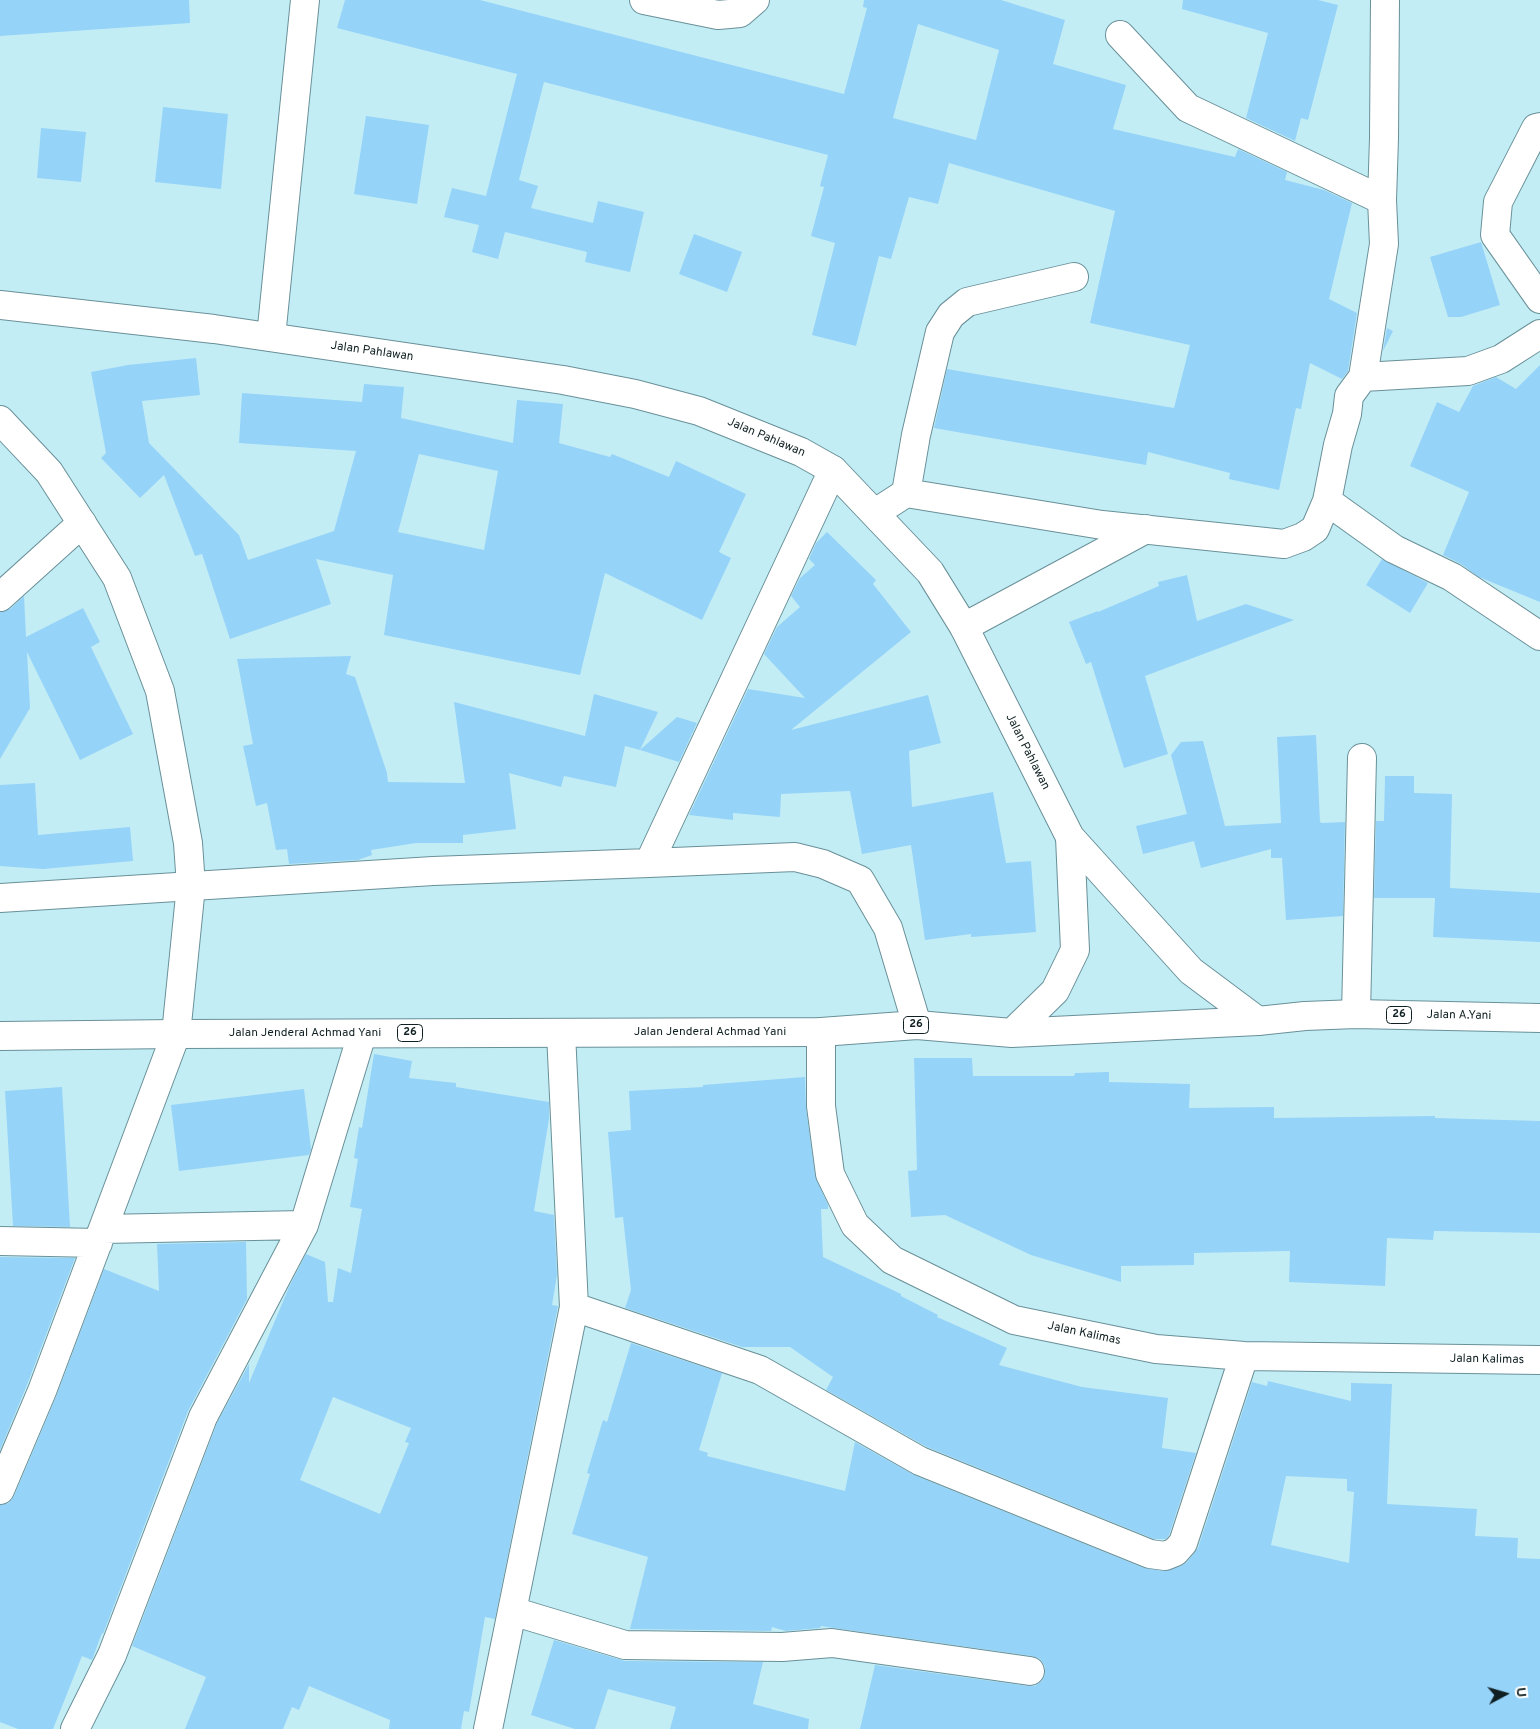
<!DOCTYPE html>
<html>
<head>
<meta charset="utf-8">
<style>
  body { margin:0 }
  #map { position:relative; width:1540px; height:1729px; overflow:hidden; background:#c3edf5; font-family:Overpass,sans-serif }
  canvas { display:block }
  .north { position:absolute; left:1480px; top:1669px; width:50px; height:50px; -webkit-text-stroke:4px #fff; paint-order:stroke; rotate:84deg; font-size:14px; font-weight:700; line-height:20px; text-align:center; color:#102022 }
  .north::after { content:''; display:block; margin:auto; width:18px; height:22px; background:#102022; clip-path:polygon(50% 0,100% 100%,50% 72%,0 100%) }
</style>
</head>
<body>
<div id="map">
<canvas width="1540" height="1729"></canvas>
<div class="north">U</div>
</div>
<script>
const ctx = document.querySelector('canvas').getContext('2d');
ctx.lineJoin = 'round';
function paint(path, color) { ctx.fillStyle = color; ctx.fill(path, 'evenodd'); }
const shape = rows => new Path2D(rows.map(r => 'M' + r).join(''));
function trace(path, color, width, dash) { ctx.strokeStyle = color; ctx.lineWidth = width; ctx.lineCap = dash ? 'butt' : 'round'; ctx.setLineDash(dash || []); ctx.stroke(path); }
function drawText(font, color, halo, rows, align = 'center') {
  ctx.font = font + ' Overpass,sans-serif'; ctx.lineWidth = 5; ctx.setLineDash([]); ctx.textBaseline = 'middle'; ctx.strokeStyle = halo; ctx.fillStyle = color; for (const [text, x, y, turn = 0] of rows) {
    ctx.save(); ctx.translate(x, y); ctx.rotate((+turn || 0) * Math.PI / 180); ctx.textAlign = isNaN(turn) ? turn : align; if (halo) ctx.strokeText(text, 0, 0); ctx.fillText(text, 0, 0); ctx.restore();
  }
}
const building = shape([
  [0,0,189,0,190,23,0,36],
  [345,0,480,0,844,94,867,8,863,7,864,0,1001,0,1065,20,1053,64,1126,85,1113,129,1235,157,1238,149,1287,172,1285,180,1324,190,1352,203,1329,299,1357,313,1348,371,1342,379,1310,363,1301,409,1296,408,1279,490,1229,479,1230,473,1148,452,1146,465,934,428,947,369,1174,408,1190,345,1090,323,1115,211,949,163,938,204,909,197,891,259,879,256,856,346,812,335,835,243,811,236,824,187,820,186,828,155,544,82,519,180,538,186,531,208,593,223,598,201,644,212,630,272,585,262,587,252,505,232,498,259,472,252,479,225,444,217,452,188,486,196,517,74,337,28],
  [918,24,999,50,976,140,893,118],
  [1183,0,1318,0,1338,5,1308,120,1301,118,1295,141,1246,118,1268,33,1182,9],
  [163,107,228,114,221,189,155,182],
  [366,116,429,125,417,204,354,194],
  [41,128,86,132,81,182,37,178],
  [694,234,742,252,727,292,679,274],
  [1481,242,1500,305,1461,317,1448,317,1430,257],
  [1387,328,1393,331,1383,351],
  [196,358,200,395,142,401,149,443,239,535,248,560,334,531,356,451,239,443,242,393,362,402,364,384,404,387,401,418,513,443,517,400,563,404,559,443,610,457,612,454,669,477,676,461,746,494,719,552,731,558,702,620,605,573,580,675,384,635,393,575,316,559,331,604,230,639,202,554,195,556,164,475,140,498,101,458,106,453,91,372,128,365],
  [419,454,498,471,484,550,398,532],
  [1540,365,1540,602,1479,577,1461,564,1443,555,1469,492,1410,466,1437,402,1459,412,1473,386,1496,377,1516,389],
  [827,532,876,580,873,584,911,632,791,730,928,695,941,743,909,751,912,807,993,792,1006,863,1031,861,1036,932,971,937,971,934,925,940,911,845,862,854,850,791,781,794,780,817,733,813,733,820,689,815,748,689,805,698,764,654,777,627,800,607,791,596,800,578,815,565,809,559,816,543],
  [1382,559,1428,583,1410,613,1366,585],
  [1187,575,1197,621,1246,604,1294,620,1145,676,1168,754,1124,768,1091,662,1086,664,1069,622,1098,611,1098,612,1159,586,1158,582],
  [24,596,26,637,83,608,100,642,91,647,133,734,80,760,27,652,30,708,0,759,0,612,10,609],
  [351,656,346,674,355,677,387,773,388,782,465,783,454,702,585,736,594,694,658,712,640,750,625,746,616,787,564,776,561,787,509,773,516,829,463,835,463,843,416,843,371,850,372,855,358,860,289,864,287,849,276,850,267,803,256,806,243,746,253,744,237,659],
  [677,717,697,723,679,762,640,750],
  [1316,735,1320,822,1322,823,1345,822,1343,916,1286,920,1282,858,1271,858,1271,849,1201,868,1194,841,1143,854,1136,826,1187,814,1171,755,1181,742,1203,741,1225,826,1281,823,1277,737],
  [1385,776,1414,776,1414,793,1452,794,1450,888,1540,893,1540,942,1433,937,1435,898,1374,898,1376,821,1384,821],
  [35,783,38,835,130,827,133,861,43,869,0,866,0,785],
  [374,1054,412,1061,409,1078,456,1083,456,1087,549,1102,549,1119,534,1211,554,1215,557,1275,552,1305,558,1306,495,1619,485,1617,469,1712,464,1711,461,1729,389,1729,390,1720,309,1686,299,1710,292,1707,283,1729,185,1729,206,1677,132,1646,217,1423,249,1364,249,1383,289,1287,306,1254,325,1262,328,1302,333,1302,338,1268,351,1273,362,1209,350,1207,358,1159,354,1158,359,1127,362,1128],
  [333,1397,411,1428,405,1442,409,1443,380,1514,300,1480],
  [914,1058,972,1058,973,1076,1074,1076,1075,1073,1109,1072,1109,1082,1190,1084,1189,1108,1274,1107,1274,1118,1435,1116,1435,1118,1540,1121,1540,1233,1434,1231,1433,1240,1387,1238,1385,1286,1289,1282,1290,1251,1194,1253,1194,1265,1121,1266,1121,1282,1031,1255,945,1215,911,1217,908,1171,917,1170],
  [805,1077,806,1108,815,1176,828,1205,828,1209,821,1209,823,1257,901,1294,901,1296,938,1315,937,1317,1007,1348,999,1365,1082,1387,1168,1398,1162,1448,1196,1453,1169,1535,1166,1539,1154,1539,927,1447,826,1390,833,1377,790,1347,742,1347,625,1308,631,1290,623,1217,615,1218,608,1132,631,1130,629,1091,703,1087,703,1085],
  [62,1087,70,1227,13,1226,5,1091],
  [304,1089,311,1149,309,1155,179,1171,171,1105],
  [246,1242,247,1299,188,1411,103,1634,102,1633,92,1660,82,1656,53,1729,18,1729,0,1722,0,1505,9,1503,14,1496,56,1397,104,1269,159,1291,157,1244],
  [0,1257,75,1258,27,1385,0,1450],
  [631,1343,722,1373,699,1450,708,1453,707,1456,845,1491,855,1442,914,1475,1144,1568,1163,1571,1181,1566,1187,1562,1198,1548,1252,1382,1267,1386,1268,1381,1351,1401,1351,1383,1392,1384,1387,1504,1477,1509,1475,1536,1518,1538,1517,1558,1540,1559,1540,1729,860,1729,875,1665,1028,1686,1035,1686,1042,1681,1045,1674,1045,1666,1040,1659,1032,1656,834,1628,821,1626,820,1628,786,1631,772,1627,771,1631,630,1629,648,1557,572,1534,590,1474,587,1473,603,1420,607,1422],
  [1286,1476,1347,1479,1347,1491,1354,1492,1349,1563,1271,1545],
  [554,1640,625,1661,763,1662,753,1704,809,1719,808,1729,670,1729,676,1707,608,1689,595,1729,575,1729,531,1715]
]);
const minor = shape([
  [644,0,718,15,740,13,755,0],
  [1120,35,1188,108,1382,200],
  [1540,127,1536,128,1498,202,1495,235,1540,299],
  [271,337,305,0],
  [1363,377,1468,371,1501,359,1540,334],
  [906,493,916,435,940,332,951,315,967,302,1074,277],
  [1327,501,1394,549,1452,577,1540,636],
  [875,513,906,493,1102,525,1284,544,1303,537,1315,529,1327,501,1338,445,1347,414,1349,396,1363,377,1384,244,1382,200,1384,138,1385,0],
  [0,597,82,523],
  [964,627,1146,529],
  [649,863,795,857,823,864,860,880,888,928,917,1025],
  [0,898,433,871,649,863,833,470],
  [1356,1014,1362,758],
  [821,1032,821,1106,830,1174,855,1225,892,1260,1014,1320,1156,1349,1244,1356,1540,1360],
  [103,1229,304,1225],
  [0,1241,98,1243],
  [574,1307,760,1370,920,1461,1150,1554,1165,1556,1175,1552,1183,1543,1244,1356],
  [0,1490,42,1391,176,1034],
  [512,1611,625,1645,782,1647,832,1643,1030,1671],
  [75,1729,112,1655,203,1417,304,1225,362,1034],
  [488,1729,574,1307,561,1033]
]);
const major = shape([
  [0,305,214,329,563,380,635,394,699,411,801,452,833,470,930,572,964,627,1070,837,1191,971,1258,1021],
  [0,420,49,472,117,578,160,691,188,843,191,886,176,1034]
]);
const highway = shape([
  [1012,1033,1055,991,1075,950,1070,837],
  [0,1036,176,1034,821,1032,917,1025,1012,1033,1258,1021,1305,1016,1356,1014,1540,1018]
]);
const shields = [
  [1399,1015,25],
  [916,1025,25],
  [410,1033,25]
];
const shieldNames = [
  ["26",1399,1015],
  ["26",916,1025],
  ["26",410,1033]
];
const streetNames = [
  ["Jalan Pahlawan",372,352,8],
  ["Jalan Pahlawan",766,438,23],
  ["Jalan Pahlawan",1027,752,63],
  ["Jalan A.Yani",1459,1016,1],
  ["Jalan Jenderal Achmad Yani",710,1033],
  ["Jalan Jenderal Achmad Yani",305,1034],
  ["Jalan Kalimas",1084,1334,12],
  ["Jalan Kalimas",1487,1360,1]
];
paint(building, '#96d3f8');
trace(minor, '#699098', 30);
trace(major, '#699098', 30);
trace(highway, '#699098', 30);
trace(minor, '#fff', 28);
trace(major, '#fff', 28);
trace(highway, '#fff', 28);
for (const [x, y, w] of shields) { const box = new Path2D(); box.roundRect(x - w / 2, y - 8.5, w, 17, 4); ctx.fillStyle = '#fff'; ctx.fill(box); trace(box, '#102022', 1); }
drawText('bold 11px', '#102022', null, shieldNames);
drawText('12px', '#102022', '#fff', streetNames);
</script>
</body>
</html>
